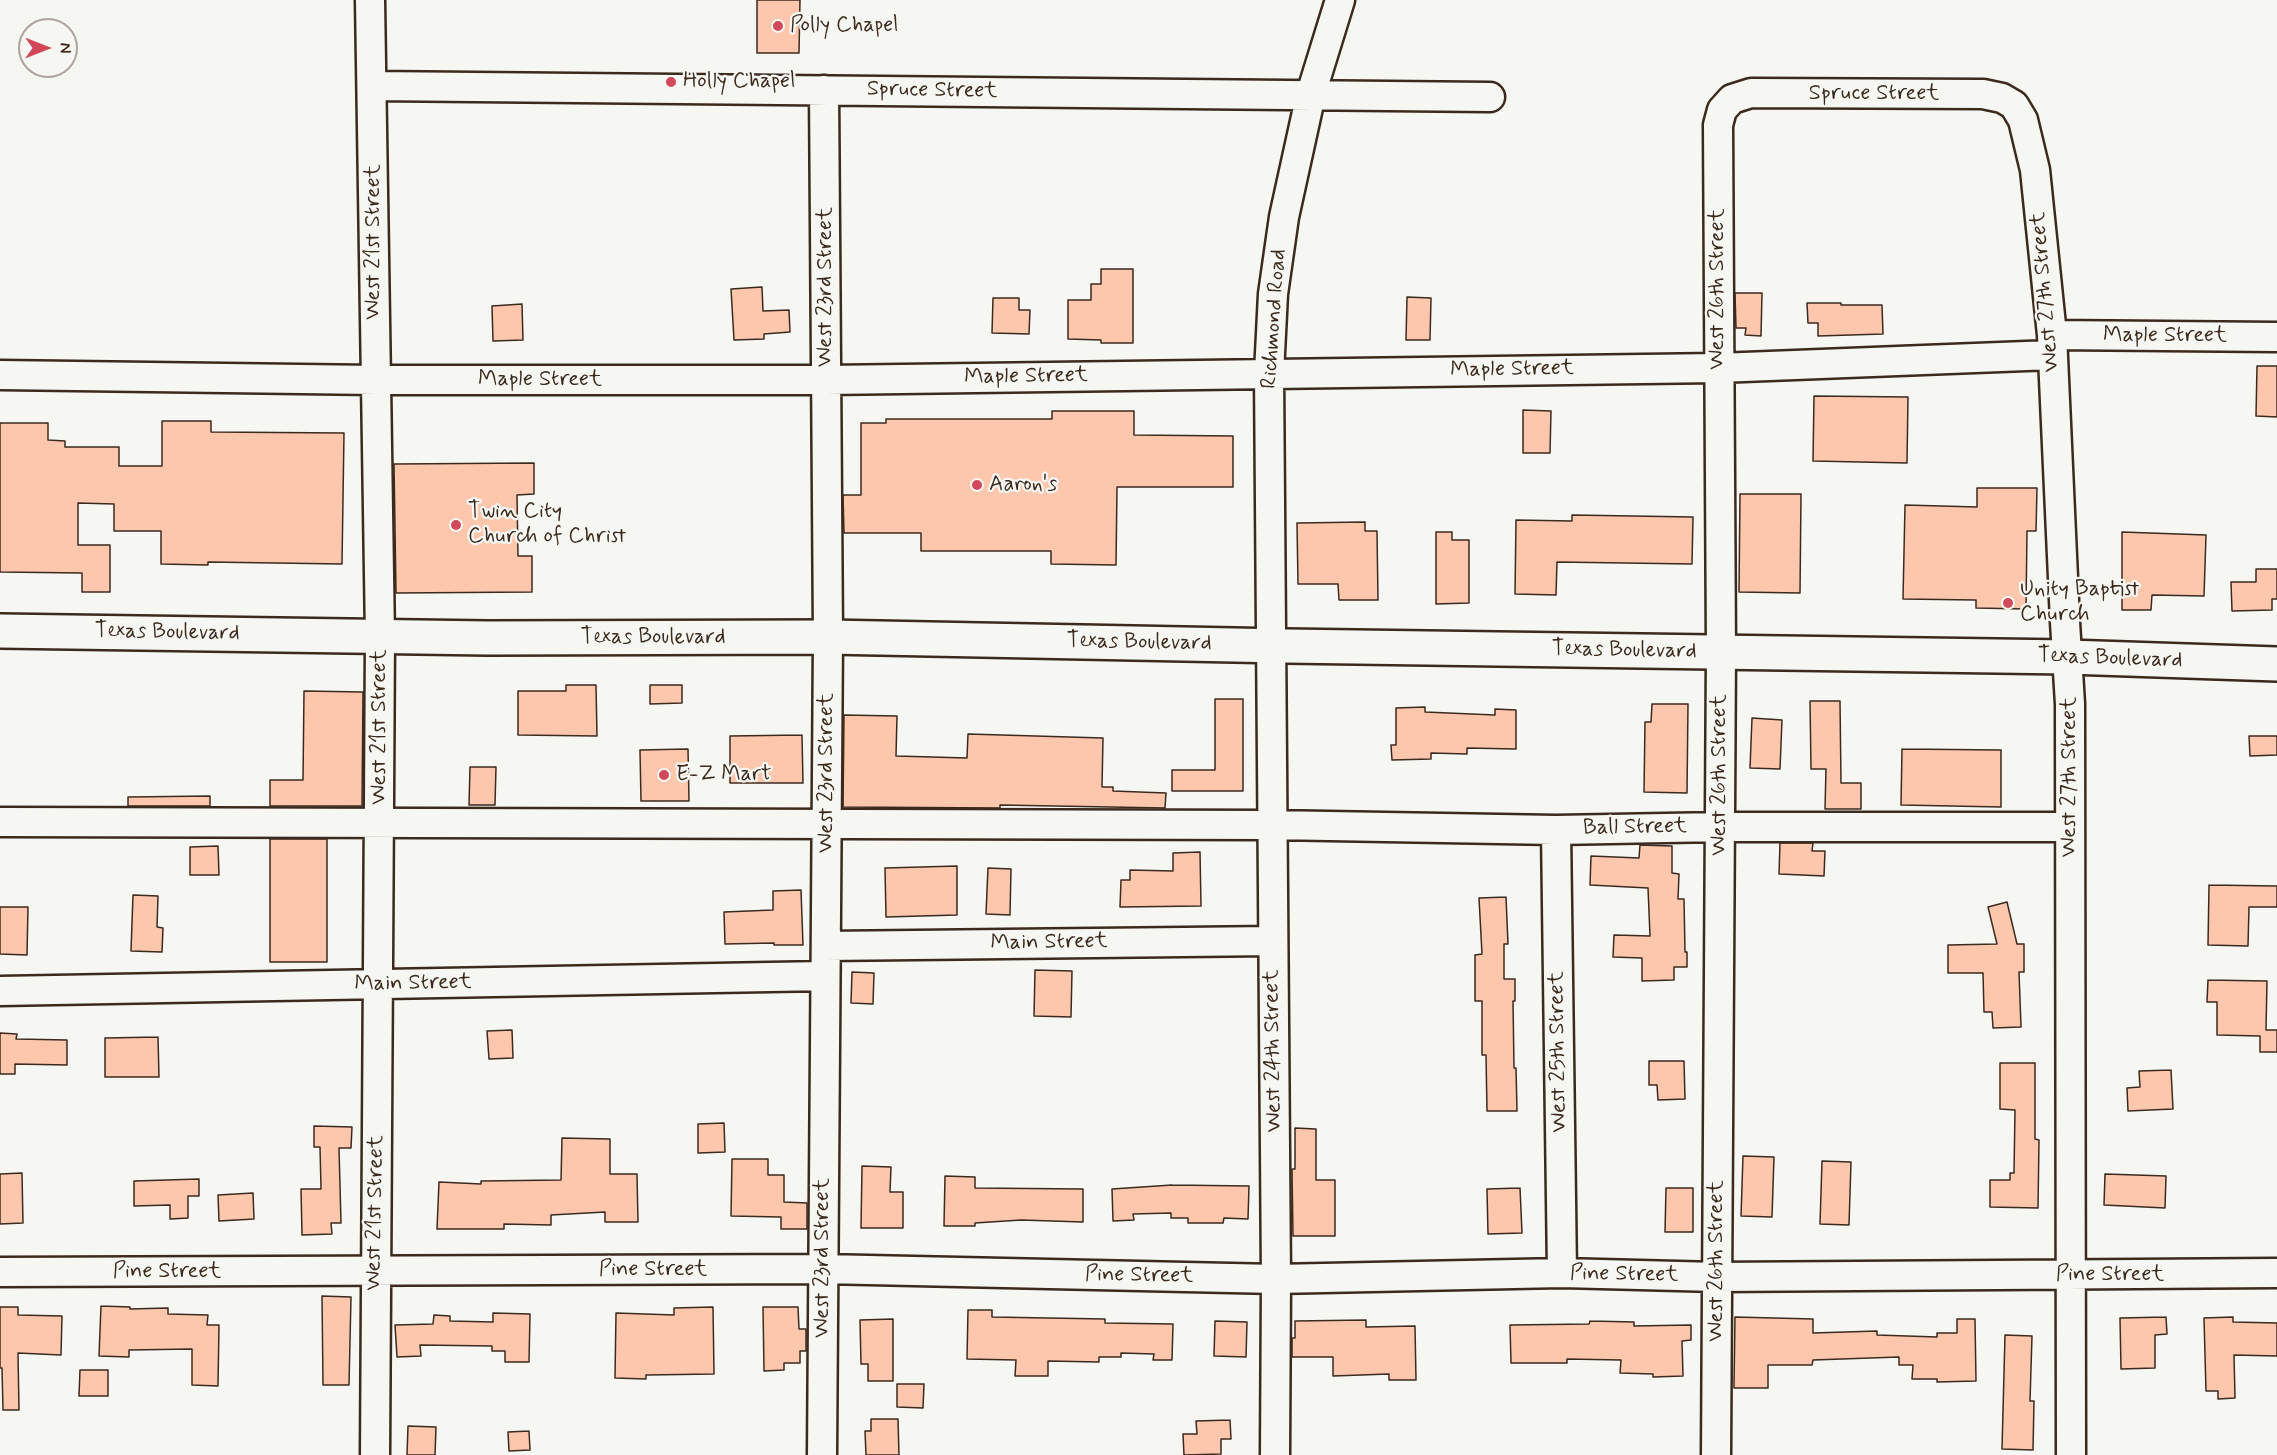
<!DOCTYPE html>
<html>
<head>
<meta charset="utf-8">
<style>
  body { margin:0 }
  #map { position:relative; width:2277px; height:1455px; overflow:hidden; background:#f6f6f2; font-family:Mynerve,sans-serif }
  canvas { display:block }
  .north { position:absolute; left:18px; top:18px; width:60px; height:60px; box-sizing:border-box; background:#f6f6f2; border:2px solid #aba49d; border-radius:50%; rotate:90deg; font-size:16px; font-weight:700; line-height:24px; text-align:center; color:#3b2a1e }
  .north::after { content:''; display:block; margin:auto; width:21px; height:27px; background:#d1495b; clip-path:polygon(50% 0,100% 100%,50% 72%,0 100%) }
</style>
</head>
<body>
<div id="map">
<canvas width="2277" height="1455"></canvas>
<div class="north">N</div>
</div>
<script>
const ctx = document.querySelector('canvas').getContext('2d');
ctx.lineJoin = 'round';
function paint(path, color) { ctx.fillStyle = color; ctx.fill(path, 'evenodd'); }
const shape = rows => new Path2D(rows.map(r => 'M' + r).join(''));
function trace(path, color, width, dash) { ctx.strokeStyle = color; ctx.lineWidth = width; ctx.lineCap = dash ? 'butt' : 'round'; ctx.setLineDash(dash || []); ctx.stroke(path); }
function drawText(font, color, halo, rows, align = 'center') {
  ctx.font = font + ' Mynerve,sans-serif'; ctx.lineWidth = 4.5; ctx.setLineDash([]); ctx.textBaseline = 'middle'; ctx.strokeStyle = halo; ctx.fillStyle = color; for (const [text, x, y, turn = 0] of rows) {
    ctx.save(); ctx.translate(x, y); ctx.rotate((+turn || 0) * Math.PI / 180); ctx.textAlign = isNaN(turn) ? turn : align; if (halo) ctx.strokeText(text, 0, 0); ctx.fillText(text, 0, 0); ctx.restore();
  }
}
const building = shape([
  [757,0,800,0,799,53,757,53,757,0],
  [1101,269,1133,269,1133,343,1101,343,1101,340,1068,339,1068,300,1091,300,1091,284,1101,284,1101,269],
  [762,287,763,311,789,310,790,332,764,334,764,339,734,340,731,289,762,287],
  [1735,293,1762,293,1761,336,1745,335,1746,328,1736,328,1735,293],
  [1407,297,1431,298,1430,340,1406,340,1407,297],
  [993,298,1019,298,1019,310,1030,310,1029,334,992,333,993,298],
  [1807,303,1841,303,1841,305,1882,305,1883,334,1818,336,1818,323,1808,323,1807,303],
  [522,304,523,340,493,341,492,306,522,304],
  [2257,366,2277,366,2277,417,2256,416,2257,366],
  [1814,396,1908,397,1907,463,1813,461,1814,396],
  [1523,410,1551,411,1550,453,1523,453,1523,410],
  [1052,411,1134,411,1134,435,1233,436,1233,487,1117,487,1116,565,1051,564,1051,551,921,551,921,533,844,533,843,495,861,495,861,423,886,423,886,419,1052,419,1052,411],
  [162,421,211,421,211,432,344,433,342,564,208,562,208,565,161,564,161,531,114,531,114,504,78,503,78,545,110,545,110,592,82,592,82,573,0,572,0,423,48,423,48,440,65,441,65,447,119,447,119,466,162,466,162,421],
  [534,463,534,494,517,495,518,556,532,556,532,592,396,593,394,464,534,463],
  [1977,488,2037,488,2036,531,2027,531,2026,609,1976,608,1976,600,1903,599,1905,505,1977,507,1977,488],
  [1740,494,1801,494,1800,593,1739,592,1740,494],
  [1572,515,1693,517,1692,564,1557,562,1556,595,1515,594,1516,520,1572,521,1572,515],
  [1365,522,1365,531,1377,531,1378,600,1339,600,1338,584,1298,584,1297,523,1365,522],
  [1436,532,1452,532,1452,540,1469,540,1469,603,1436,604,1436,532],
  [2122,532,2206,535,2204,596,2152,595,2151,610,2122,610,2122,532],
  [2256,569,2277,569,2277,599,2272,599,2272,610,2232,611,2231,582,2256,582,2256,569],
  [566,685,596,685,597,736,518,735,518,691,566,691,566,685],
  [650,685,682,685,682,703,650,704,650,685],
  [304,691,363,692,362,806,270,806,270,780,303,780,304,691],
  [1215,699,1243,699,1243,791,1172,791,1172,770,1215,770,1215,699],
  [1810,701,1840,701,1841,783,1861,783,1861,809,1825,809,1826,769,1811,769,1810,701],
  [1652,704,1688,704,1687,793,1644,792,1645,722,1651,722,1652,704],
  [1425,707,1425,712,1495,715,1495,709,1516,710,1516,749,1467,748,1467,754,1431,753,1431,759,1392,760,1391,745,1396,745,1396,708,1425,707],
  [844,715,897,716,896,756,967,758,968,734,1103,738,1102,787,1113,787,1113,791,1166,793,1165,808,1000,805,1000,808,843,807,844,715],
  [1752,718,1782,720,1780,769,1750,768,1752,718],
  [802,735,803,783,730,783,730,736,802,735],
  [2249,736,2277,736,2277,755,2250,756,2249,736],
  [688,749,689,801,641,801,640,750,688,749],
  [1902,749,2001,750,2001,807,1901,805,1902,749],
  [470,767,496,767,495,805,469,805,470,767],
  [210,796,210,806,128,806,128,797,210,796],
  [270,839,327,839,327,962,270,962,270,839],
  [1780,843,1813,843,1812,851,1825,851,1824,876,1779,874,1780,843],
  [1640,845,1672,846,1672,873,1679,874,1678,899,1684,899,1685,952,1687,952,1687,967,1674,967,1674,980,1642,981,1642,958,1613,957,1614,935,1650,936,1648,888,1590,885,1591,856,1639,858,1640,845],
  [218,846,219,875,190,875,190,847,218,846],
  [1200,852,1201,906,1120,907,1121,880,1130,880,1130,870,1173,871,1173,853,1200,852],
  [957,866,957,915,886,917,885,868,957,866],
  [988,868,1011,869,1010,915,986,914,988,868],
  [2209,885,2277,886,2277,907,2249,907,2248,946,2208,945,2209,885],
  [801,890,803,945,774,945,774,943,725,944,724,912,773,910,773,891,801,890],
  [133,895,158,896,157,927,163,928,162,952,131,951,133,895],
  [1506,897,1508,944,1504,944,1504,979,1515,979,1515,1001,1513,1001,1514,1068,1516,1068,1517,1111,1487,1111,1486,1055,1482,1055,1482,1001,1475,1001,1475,955,1482,954,1479,898,1506,897],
  [2007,902,2017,944,2024,944,2024,972,2019,972,2021,1027,1993,1028,1992,1012,1984,1012,1983,973,1948,973,1948,945,1997,944,1988,907,2007,902],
  [0,907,28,907,27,955,0,954,0,907],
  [1035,970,1072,971,1071,1017,1034,1016,1035,970],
  [852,972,874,973,873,1004,851,1003,852,972],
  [2208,980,2267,981,2266,1030,2277,1030,2277,1052,2260,1052,2260,1036,2217,1035,2217,1002,2207,1002,2208,980],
  [512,1030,513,1058,489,1059,487,1031,512,1030],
  [0,1033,17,1034,16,1039,67,1040,67,1065,15,1064,15,1074,0,1074,0,1033],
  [158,1037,159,1077,105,1077,105,1038,158,1037],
  [1649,1061,1684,1061,1685,1099,1658,1100,1657,1085,1649,1085,1649,1061],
  [2000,1063,2035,1063,2035,1139,2039,1140,2038,1208,1990,1207,1990,1180,2010,1180,2010,1173,2014,1173,2015,1110,2000,1109,2000,1063],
  [2171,1070,2173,1109,2128,1111,2127,1088,2140,1087,2139,1071,2171,1070],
  [724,1123,725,1152,698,1153,698,1124,724,1123],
  [314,1126,352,1127,351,1148,339,1148,341,1223,331,1223,332,1234,302,1235,301,1189,321,1189,320,1147,314,1147,314,1126],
  [1295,1128,1316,1129,1316,1180,1335,1180,1335,1236,1293,1236,1292,1169,1295,1169,1295,1128],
  [562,1138,610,1139,610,1174,637,1174,638,1222,605,1222,605,1212,551,1215,551,1225,504,1224,504,1229,437,1229,439,1182,481,1184,481,1181,561,1180,562,1138],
  [1743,1156,1774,1157,1772,1217,1741,1216,1743,1156],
  [732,1159,768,1159,768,1175,784,1175,784,1202,807,1203,807,1229,781,1229,781,1217,731,1216,732,1159],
  [1822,1161,1851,1162,1849,1225,1820,1224,1822,1161],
  [862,1166,891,1167,890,1192,903,1192,903,1228,861,1228,862,1166],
  [22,1173,23,1223,0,1224,0,1174,22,1173],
  [2105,1174,2166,1176,2165,1208,2104,1205,2105,1174],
  [945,1176,975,1177,975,1188,1083,1189,1083,1222,1021,1220,975,1223,975,1226,944,1226,945,1176],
  [199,1179,199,1196,188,1196,188,1218,170,1219,170,1205,134,1206,134,1181,199,1179],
  [1172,1185,1249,1186,1248,1219,1224,1218,1223,1223,1188,1223,1188,1218,1171,1218,1171,1213,1133,1214,1134,1220,1113,1221,1112,1189,1172,1185],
  [1520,1188,1522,1233,1488,1234,1487,1189,1520,1188],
  [1666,1188,1693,1188,1693,1232,1665,1232,1666,1188],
  [253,1193,254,1219,219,1221,218,1195,253,1193],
  [322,1296,351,1297,349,1385,323,1385,322,1296],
  [101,1306,130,1307,130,1309,168,1308,168,1314,208,1315,207,1325,219,1325,218,1386,192,1385,192,1349,129,1350,129,1357,99,1356,101,1306],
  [0,1307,18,1307,18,1315,62,1316,61,1355,18,1353,19,1410,3,1410,2,1368,0,1368,0,1307],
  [713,1307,714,1374,646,1375,646,1379,615,1378,616,1313,674,1315,674,1308,713,1307],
  [763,1307,798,1307,799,1329,806,1329,806,1351,800,1351,800,1363,784,1363,784,1370,764,1371,763,1307],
  [968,1310,992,1310,992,1317,1105,1319,1105,1323,1173,1324,1172,1360,1153,1360,1154,1354,1121,1353,1121,1357,1099,1357,1099,1362,1048,1361,1048,1376,1015,1376,1016,1360,967,1359,968,1310],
  [493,1313,530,1314,529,1362,505,1362,505,1351,492,1351,492,1346,420,1345,421,1356,397,1357,395,1325,433,1324,434,1315,450,1316,450,1321,493,1322,493,1313],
  [1735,1317,1813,1319,1813,1333,1877,1331,1877,1335,1937,1337,1937,1333,1957,1333,1957,1319,1975,1319,1976,1381,1937,1382,1937,1379,1912,1379,1913,1365,1899,1365,1899,1357,1813,1360,1812,1365,1768,1365,1768,1388,1734,1388,1735,1317],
  [2166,1317,2167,1334,2155,1335,2155,1368,2121,1369,2120,1318,2166,1317],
  [2233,1317,2233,1322,2277,1323,2277,1356,2234,1355,2235,1398,2218,1399,2218,1391,2206,1391,2204,1318,2233,1317],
  [893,1319,893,1381,868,1381,868,1364,861,1364,860,1320,893,1319],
  [1366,1320,1366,1327,1415,1326,1416,1380,1389,1380,1389,1374,1333,1376,1333,1357,1292,1357,1292,1338,1295,1338,1295,1321,1366,1320],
  [1215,1321,1247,1322,1246,1357,1214,1356,1215,1321],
  [1590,1321,1634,1322,1634,1326,1691,1325,1691,1340,1682,1341,1683,1376,1653,1377,1653,1374,1620,1373,1621,1360,1567,1359,1567,1363,1511,1363,1510,1325,1589,1324,1590,1321],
  [2005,1335,2032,1336,2030,1401,2034,1401,2033,1450,2002,1449,2005,1335],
  [80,1370,108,1370,108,1396,79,1396,80,1370],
  [897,1384,924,1384,923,1408,897,1407,897,1384],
  [871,1419,898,1419,899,1455,866,1455,865,1431,871,1431,871,1419],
  [1230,1420,1231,1439,1221,1439,1221,1454,1184,1455,1183,1434,1197,1434,1196,1421,1230,1420],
  [408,1426,436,1427,435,1455,407,1455,408,1426],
  [529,1431,530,1450,509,1451,508,1432,529,1431]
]);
const minor = shape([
  [370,0,380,637,375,1455],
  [373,86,1490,97],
  [2052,335,2277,337],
  [0,375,375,380,827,380,1718,368,2052,355],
  [0,822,1272,825,1556,830,1720,827,2070,827],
  [1556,830,1562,1273],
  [826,946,1273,941],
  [0,991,825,976],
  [0,1272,823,1269,1276,1279,1562,1273,1717,1277,2277,1273],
  [822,1455,828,637,824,90],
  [1275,1455,1276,1279,1269,373,1273,294,1284,217,1311,94,1340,0],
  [1716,1455,1721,652,1718,125,1722,110,1732,99,1751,93,1983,94,2002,98,2014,105,2023,120,2035,170,2052,335,2065,622,2070,704,2071,1455]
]);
const major = shape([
  [0,631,488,638,828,637,1285,646,2068,657,2277,664]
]);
const markers = [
  [778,26,6,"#d1495b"],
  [671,82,6,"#d1495b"],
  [977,485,6,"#d1495b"],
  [456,525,6,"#d1495b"],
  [2008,603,6,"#d1495b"],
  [664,775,6,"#d1495b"]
];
const poiNames = [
  ["Polly Chapel",790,26],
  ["Holly Chapel",683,82],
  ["Aaron's",989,485],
  ["Twin City",468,512],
  ["Church of Christ",468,537],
  ["Unity Baptist",2020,590],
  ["Church",2020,615],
  ["E-Z Mart",676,775]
];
const streetNames = [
  ["Spruce Street",932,91,1],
  ["Spruce Street",1874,94],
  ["West 21st Street",374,242,-90],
  ["West 23rd Street",826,287,-90],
  ["West 26th Street",1718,289,-90],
  ["West 27th Street",2046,292,-95],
  ["Richmond Road",1275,319,-86],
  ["Maple Street",2165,336],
  ["Maple Street",1512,370,-1],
  ["Maple Street",1026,377,-1],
  ["Maple Street",540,380],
  ["Texas Boulevard",167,633,1],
  ["Texas Boulevard",653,638],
  ["Texas Boulevard",1139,643,1],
  ["Texas Boulevard",1624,651,1],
  ["Texas Boulevard",2110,659,2],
  ["West 21st Street",380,727,-90],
  ["West 23rd Street",827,773,-90],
  ["West 26th Street",1720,775,-90],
  ["West 27th Street",2070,777,-90],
  ["Ball Street",1635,828,-1],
  ["Main Street",1049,943,-1],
  ["Main Street",413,984,-1],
  ["West 24th Street",1274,1051,-91],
  ["West 25th Street",1559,1052,-91],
  ["West 21st Street",376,1213,-89],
  ["West 23rd Street",823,1258,-90],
  ["West 26th Street",1717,1261,-90],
  ["Pine Street",653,1270],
  ["Pine Street",167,1272],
  ["Pine Street",1624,1275,1],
  ["Pine Street",2110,1275],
  ["Pine Street",1139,1276,1]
];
paint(building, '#fdc7ae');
trace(building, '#3b2a1e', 1.5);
trace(minor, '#3b2a1e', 33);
trace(major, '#3b2a1e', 38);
trace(minor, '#f6f6f2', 28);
trace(major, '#f6f6f2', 33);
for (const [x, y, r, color] of markers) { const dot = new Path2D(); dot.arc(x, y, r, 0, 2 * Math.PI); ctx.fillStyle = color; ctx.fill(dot); trace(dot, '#f6f6f2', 2); }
drawText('22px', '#3b2a1e', '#f6f6f2', poiNames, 'left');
drawText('22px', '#3b2a1e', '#f6f6f2', streetNames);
</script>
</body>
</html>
